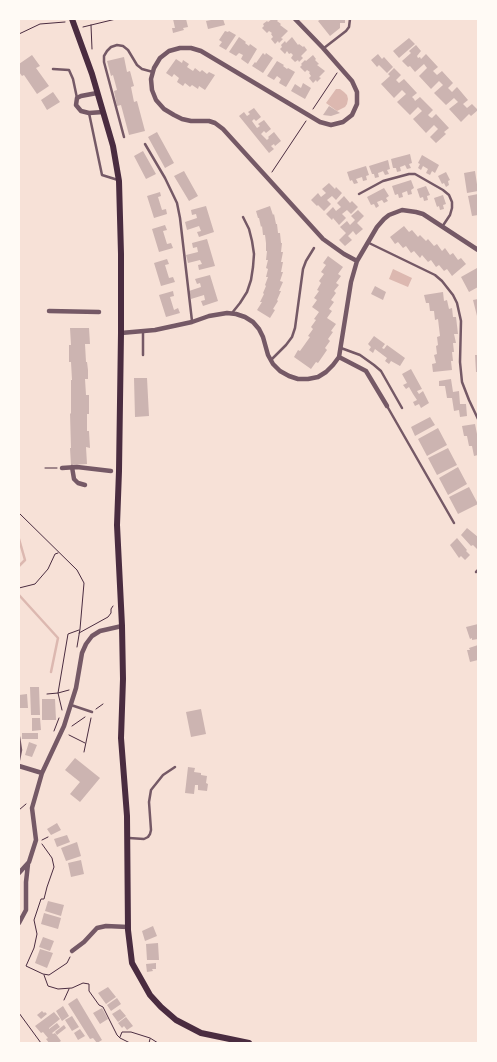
<!DOCTYPE html>
<html>
<head>
<meta charset="utf-8">
<style>
  body { margin:0 }
  #map { position:relative; width:497px; height:1062px; overflow:hidden; background:#f7e1d7; font-family:Jost,sans-serif }
  canvas { display:block }
  .frame { position:absolute; inset:0; border:20px solid #fffaf5; pointer-events:none }
</style>
</head>
<body>
<div id="map">
<canvas width="497" height="1062"></canvas>
<div class="frame"></div>
</div>
<script>
const ctx = document.querySelector('canvas').getContext('2d');
ctx.lineJoin = 'round';
function paint(path, color) { ctx.fillStyle = color; ctx.fill(path, 'evenodd'); }
const shape = rows => new Path2D(rows.map(r => 'M' + r).join(''));
function trace(path, color, width, dash) { ctx.strokeStyle = color; ctx.lineWidth = width; ctx.lineCap = dash ? 'butt' : 'round'; ctx.setLineDash(dash || []); ctx.stroke(path); }
const water = shape([
  [336,89,340,89,344,92,347,95,348,99,347,104,345,107,337,111,326,103],
  [393,269,412,278,408,287,389,279]
]);
const stream = shape([
  [19,539,25,560,19,566],
  [19,595,58,638,51,672]
]);
const building = shape([
  [173,19,186,19,188,27,183,28,184,30,173,33,172,28,175,28],
  [210,19,223,19,225,25,208,29,206,21,211,20],
  [272,19,277,19,278,20,277,21,281,24,280,25,288,31,281,38,283,39,279,43,278,41,275,44,271,39,273,37,271,34,272,33,269,31,267,33,262,28,264,26,263,24,267,21,268,22],
  [321,19,345,19,345,23,340,23,340,28,330,36,318,21],
  [225,31,228,32,229,31,236,35,226,50,219,46,222,42,219,40],
  [239,37,246,42,245,43,249,46,250,44,257,49,248,64,241,59,243,55,239,53,236,56,229,52],
  [292,37,298,45,299,44,303,47,304,46,307,50,301,56,303,58,299,62,298,60,295,62,291,58,293,55,291,53,289,54,287,51,285,54,280,49,282,47,281,45,285,41,286,43],
  [409,38,415,44,399,58,393,51],
  [416,45,421,51,417,56,418,58,420,57,421,59,426,54,438,67,433,71,437,75,442,71,453,83,448,88,452,92,457,87,468,100,463,104,467,108,472,104,478,110,471,116,469,114,461,122,449,109,458,102,454,98,446,105,434,93,443,85,439,81,431,89,419,76,427,68,424,64,415,72,410,66,408,67,402,61,411,53,409,51],
  [263,53,265,55,266,53,273,58,263,73,252,66,255,62,256,63],
  [378,54,382,59,384,57,393,67,387,73,379,65,377,67,371,60],
  [32,55,40,66,36,68,49,86,37,94,24,75,22,76,19,72,19,64],
  [313,55,316,59,315,60,319,64,317,65,325,71,319,77,321,78,317,82,316,80,313,83,309,78,311,76,309,73,310,72,307,70,305,72,300,67,302,65,301,64,305,60,306,61],
  [124,57,127,72,130,71,134,86,131,87,134,102,137,101,145,131,129,135,121,105,117,106,114,91,117,90,113,75,111,76,107,61],
  [176,59,182,63,183,60,189,64,187,67,193,71,195,68,200,72,202,70,207,74,209,72,215,75,205,90,199,86,198,89,192,85,190,87,185,83,183,86,177,82,179,78,174,74,172,77,166,73],
  [277,61,284,65,283,66,287,69,288,68,295,72,286,87,279,83,281,79,277,76,274,80,267,76],
  [394,68,401,75,396,80,399,83,404,79,417,93,412,97,414,99,415,101,420,97,433,110,428,115,430,117,432,118,436,114,449,128,444,132,446,134,436,143,430,137,438,129,434,125,426,133,413,119,422,111,418,107,410,115,397,102,406,94,402,90,394,98,381,84,390,76,388,74],
  [303,83,311,88,305,99,291,91,295,84,301,88],
  [53,92,60,102,47,110,41,100],
  [329,106,340,113,331,116,323,115],
  [254,108,261,117,256,121,254,119,252,121,257,128,260,126,258,124,264,120,271,129,266,133,264,131,261,134,267,140,269,138,268,137,274,132,281,141,275,146,274,144,271,146,274,149,269,153,239,116,244,112,247,116,250,114,248,112],
  [157,132,174,163,165,168,148,137],
  [143,151,156,174,146,179,134,156],
  [410,154,412,163,409,164,411,168,407,169,405,165,403,166,400,167,401,171,397,172,396,168,393,168,391,159],
  [422,155,439,165,435,173,432,171,430,175,426,173,428,169,423,166,421,170,418,168,420,164,418,163],
  [388,160,390,169,387,170,389,174,385,175,383,171,381,172,378,173,379,177,375,178,374,174,372,174,369,166],
  [366,166,369,175,366,176,367,180,363,181,362,177,356,179,358,183,354,184,352,180,350,181,347,172],
  [184,171,198,196,189,201,174,176],
  [475,171,478,191,467,193,464,173],
  [446,172,450,180,448,181,449,185,446,187,444,183,442,184,438,176],
  [411,180,414,188,411,190,412,194,408,195,407,191,402,193,403,197,399,198,398,194,395,195,392,186],
  [329,183,335,189,336,187,342,193,336,200,332,196,327,200,331,204,324,211,318,205,317,206,311,200,318,193,321,197,326,193,322,189],
  [426,186,430,195,427,196,428,200,424,201,423,197,420,198,417,189],
  [384,188,389,196,386,198,388,201,384,203,382,200,377,202,379,206,376,208,374,204,371,205,367,197],
  [160,192,161,196,158,197,162,210,166,209,167,214,154,218,147,196],
  [478,194,478,215,472,216,468,196],
  [443,195,446,204,443,205,444,209,440,210,439,206,437,207,434,198],
  [344,196,350,203,352,201,358,207,351,214,347,210,342,214,346,218,339,225,333,218,332,220,326,214,333,207,336,211,341,207,337,203],
  [206,206,214,232,199,237,197,232,201,231,199,226,187,230,185,222,197,218,196,214,192,215,191,210],
  [270,206,273,215,274,214,276,224,277,224,278,233,280,233,281,243,282,243,281,252,283,252,281,262,283,262,281,272,283,272,280,281,283,282,279,291,281,291,277,300,278,301,273,309,275,310,270,318,257,310,262,302,260,302,264,294,263,293,266,286,265,285,268,277,266,277,268,269,266,268,268,260,266,260,267,251,266,251,266,243,265,235,263,235,262,226,261,227,259,218,258,218,256,211],
  [358,210,364,216,357,223,363,229,356,235,353,231,348,236,352,240,345,246,339,240,346,233,340,227,347,221,350,225,355,220,351,216],
  [165,225,167,230,163,231,167,244,171,243,173,248,159,252,152,229],
  [404,226,409,232,412,230,418,237,420,235,426,241,428,239,434,246,437,244,442,251,445,248,450,255,453,253,458,260,461,258,466,264,452,276,447,269,444,271,439,265,436,267,431,260,428,262,422,255,420,258,414,251,411,253,406,246,403,248,398,242,395,244,390,237],
  [207,239,215,266,199,270,198,265,202,264,200,260,188,263,186,255,198,252,197,247,193,248,192,243],
  [328,256,343,267,338,274,341,276,336,283,339,285,334,291,336,293,331,300,334,302,329,309,332,311,327,318,336,324,331,331,333,332,328,339,330,341,325,348,327,350,318,363,316,362,311,369,294,357,298,350,300,351,310,337,308,336,313,329,311,327,316,320,314,319,319,312,312,307,317,300,314,298,319,291,317,290,321,283,319,281,324,274,321,272,326,265,323,263],
  [167,259,169,264,165,265,169,278,173,277,175,282,161,286,154,263],
  [477,268,478,271,478,287,469,292,461,277],
  [210,275,218,301,203,306,201,301,205,300,204,295,191,299,189,291,201,287,200,283,197,284,195,279],
  [375,286,386,292,383,300,371,294],
  [173,291,174,296,170,297,174,310,178,308,180,313,166,317,159,295],
  [443,292,444,301,447,300,449,309,452,308,453,317,456,317,458,334,454,334,456,343,453,343,454,352,452,352,453,361,451,361,452,370,433,372,432,364,436,363,434,355,437,354,436,346,438,345,437,337,440,336,438,319,435,320,434,311,430,311,429,303,426,303,424,295],
  [478,299,478,320,473,300],
  [70,328,89,328,90,344,85,344,86,362,87,362,88,370,88,379,85,379,86,395,89,395,89,414,87,414,87,431,89,431,90,448,86,447,87,464,71,465,70,448,71,448,70,413,71,414,71,380,72,380,71,362,69,362,69,345,71,345],
  [374,336,385,344,382,348,384,349,387,345,405,358,400,366,391,361,389,364,385,361,387,358,375,349,373,353,369,350,371,347,368,344],
  [475,355,478,355,478,372,476,372],
  [411,369,422,389,417,391,419,394,423,391,429,403,421,408,419,404,415,406,413,402,417,400,413,394,409,387,406,389,403,385,407,383,402,374],
  [134,378,147,378,149,416,135,417],
  [451,379,453,392,459,391,460,404,466,404,467,416,460,417,459,410,454,411,452,398,447,398,445,386,439,386,439,381],
  [430,417,435,425,415,436,411,427],
  [475,424,477,434,478,434,478,455,474,456,472,446,469,446,467,436,464,436,462,426],
  [438,428,447,445,427,456,418,439],
  [448,448,457,465,437,475,428,458],
  [458,467,467,484,448,495,439,478],
  [469,487,478,504,458,514,449,497],
  [467,528,478,537,478,548,477,549,473,545,471,546,461,535],
  [457,538,467,550,466,551,470,555,465,560,461,556,459,558,450,545],
  [478,624,478,639,472,640,472,638,470,639,466,627],
  [478,645,478,660,470,662,467,650,470,650,469,648],
  [30,687,39,687,40,715,31,715],
  [27,694,28,708,20,708,19,695],
  [42,699,55,699,56,720,42,720],
  [201,709,206,734,191,737,186,712],
  [32,718,40,718,41,730,32,731],
  [22,733,38,733,38,739,22,739],
  [29,742,37,745,32,757,25,755],
  [75,758,100,778,80,802,70,794,80,782,65,770],
  [188,767,195,768,194,772,201,773,201,775,207,776,206,783,208,784,207,791,198,790,198,785,195,785,194,794,185,793],
  [57,823,61,830,51,835,47,829],
  [67,835,70,842,57,847,54,839],
  [77,842,81,856,66,861,61,848],
  [81,860,84,874,71,877,68,863],
  [48,901,64,905,61,916,45,911],
  [44,913,61,918,58,929,41,924],
  [153,926,157,936,145,941,142,931],
  [43,937,54,941,50,951,39,947],
  [158,943,159,960,147,960,146,944],
  [40,949,53,953,47,968,35,963],
  [156,963,156,969,152,969,153,971,147,972,146,964],
  [108,987,116,997,106,1004,98,993],
  [77,998,102,1040,97,1043,93,1038,90,1039,68,1004],
  [117,998,121,1004,111,1011,107,1005],
  [63,1006,69,1016,62,1021,56,1011],
  [102,1008,108,1019,100,1024,93,1013],
  [120,1009,126,1016,118,1022,112,1014],
  [42,1011,44,1013,45,1012,47,1014,41,1019,37,1015],
  [54,1012,60,1019,49,1028,49,1029,57,1023,60,1027,52,1033,53,1034,55,1033,61,1041,58,1043,49,1043,46,1039,48,1038,43,1032,41,1033,35,1026],
  [72,1016,79,1027,72,1031,65,1020],
  [126,1017,133,1026,127,1030,124,1026,122,1028,118,1023],
  [64,1025,66,1028,57,1035,55,1032],
  [80,1029,85,1036,78,1040,74,1033]
]);
const path = shape([
  [91,25,92,49],
  [83,27,116,19],
  [19,34,40,24,65,22],
  [313,109,337,73],
  [272,172,306,121],
  [45,468,57,468],
  [19,513,77,570,84,583,80,629,77,647],
  [19,588,35,584,48,569,55,554,58,553],
  [79,633,108,617,111,613,111,609,113,606],
  [47,694,58,693,69,690],
  [96,709,103,704],
  [62,710,58,693,68,634,79,630],
  [72,726,85,717],
  [54,731,59,718],
  [69,735,85,743],
  [84,752,91,718],
  [19,810,26,804],
  [42,840,48,837],
  [42,844,52,858,54,867,47,887,44,899,41,899,34,920,37,934,34,948,26,966,43,974,49,975,67,963,70,957],
  [44,975,48,986,58,989,72,988,83,983,89,984,89,991,99,1005,103,1007,117,1035,120,1038,130,1043],
  [64,1000,69,989],
  [19,1013,41,1043],
  [120,1037,122,1032,131,1032,150,1038,158,1043],
  [145,1043,147,1043],
  [149,1043,150,1039]
]);
const service = shape([
  [324,48,346,31,349,27,350,19],
  [53,69,69,70,73,79,77,98],
  [89,113,102,175,118,180],
  [124,137,104,62,104,56,107,51,111,47,117,45,123,46,128,50,137,65,142,69,153,72],
  [145,144,165,178,177,203,180,218,192,321],
  [359,194,383,181,409,174,415,174,443,190,449,195,452,202,452,208,450,215,442,227],
  [369,243,435,275,442,281,453,295,457,303,461,321,460,362,462,382,469,400,478,419],
  [232,313,240,303,247,292,251,280,253,267,254,254,252,241,249,229,243,217],
  [143,331,143,355],
  [341,348,360,355,374,365,381,371,402,408],
  [271,360,286,345,292,337,295,328,303,269,306,261,314,248],
  [387,406,454,523],
  [476,572,478,570],
  [71,705,92,712],
  [19,737,21,750,19,760],
  [129,838,144,839,148,837,150,834,151,830,149,802,151,790,163,775,175,767]
]);
const minor = shape([
  [295,19,323,48,352,81,357,92,357,104,352,115,343,122,331,125,320,122,201,51,191,48,180,48,169,51,160,58,154,68,151,79,152,90,156,100,164,109,174,115,182,119,191,121,209,121,215,123,223,129,323,239,344,254,357,261],
  [97,93,81,96,77,98,76,105,81,111,89,113,103,112],
  [49,311,99,312],
  [121,333,155,330,192,322,209,316,227,313,236,314,245,317,253,322,259,329,263,337,268,355,273,364,280,371,289,376,298,379,308,379,318,377,326,372,333,365,339,357,351,282,357,261,377,227,384,219,389,215,402,210,416,212,423,214,478,250],
  [339,357,366,371,387,406],
  [72,467,74,479,78,483,85,485],
  [62,468,77,467,111,471],
  [19,766,42,773],
  [19,873,29,862,36,840,32,808,42,773,64,726,76,688,82,653,86,644,92,636,100,631,122,626],
  [19,923,26,910,26,882,28,864],
  [72,951,84,942,97,928,106,926,128,927]
]);
const secondary = shape([
  [72,19,92,74,113,146,119,181,121,254,121,333,119,471,117,525,122,626,123,679,121,738,127,816,128,930,132,963,150,995,161,1007,176,1020,201,1033,249,1043]
]);
paint(water, '#dcb8b0');
trace(stream, '#dcb8b0', 2.5);
paint(building, '#ccb4b1');
trace(path, '#4a2c40', 1);
trace(service, '#755966', 2.5);
trace(minor, '#755966', 4.5);
trace(secondary, '#4a2c40', 6);
</script>
</body>
</html>
